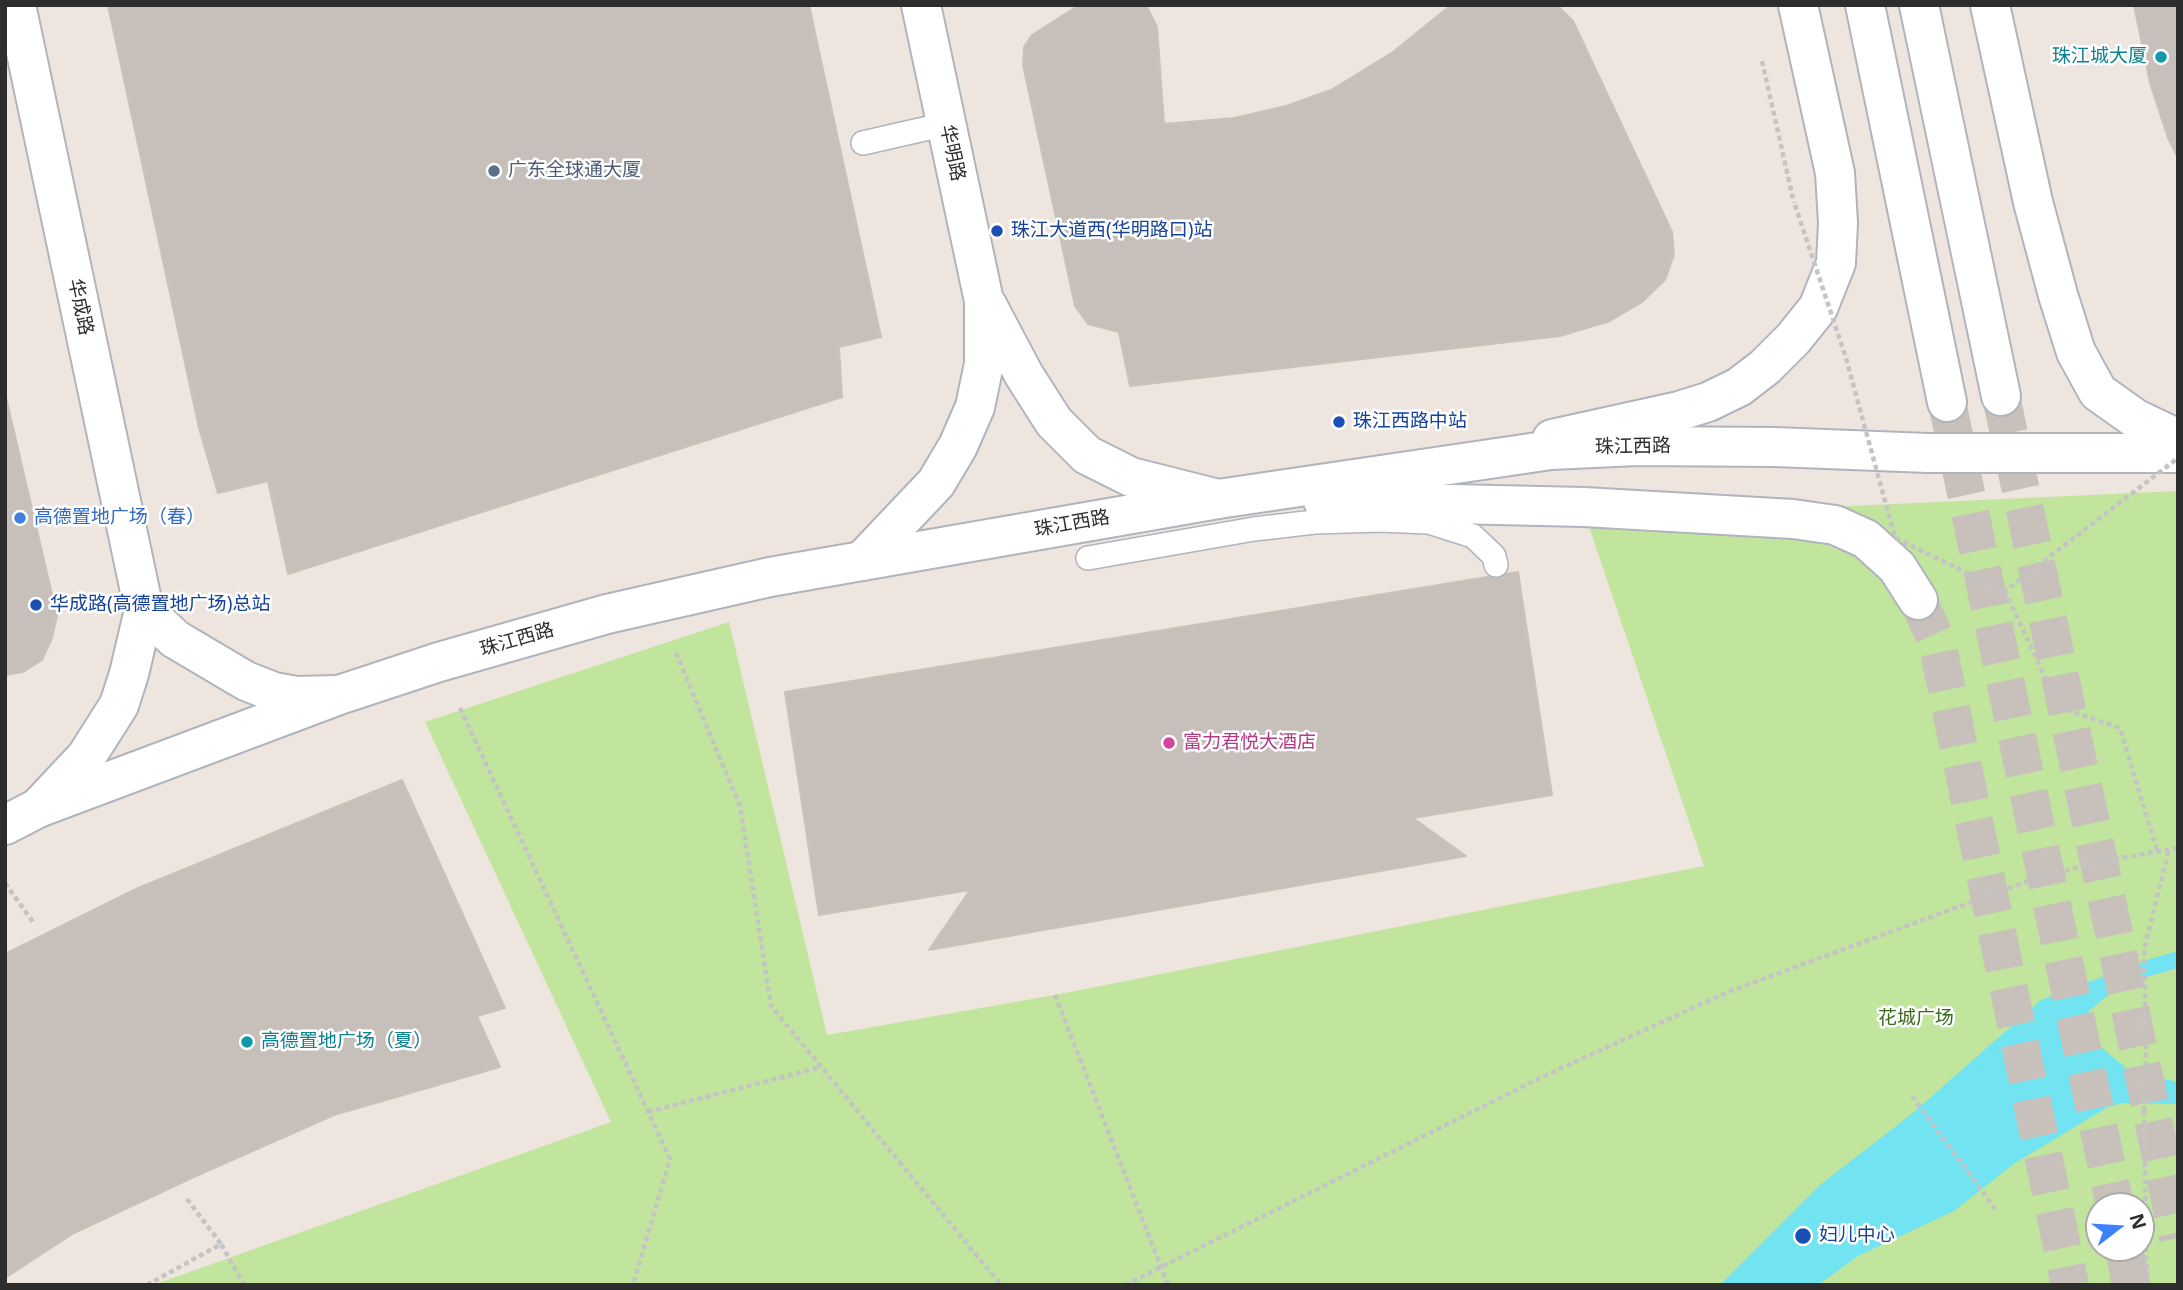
<!DOCTYPE html>
<html>
<head>
<meta charset="utf-8">
<style>
  body { margin:0 }
  #map { position:relative; width:2183px; height:1290px; overflow:hidden; background:#eee5df; font-family:"Noto Sans",sans-serif }
  canvas { display:block }
  .frame { position:absolute; inset:0; border:7px solid #2d2d2d; pointer-events:none }
  .north { position:absolute; left:2085px; top:1192px; width:70px; height:70px; box-sizing:border-box; background:#fff; border:2px solid #ababab; border-radius:50%; rotate:73deg; font-size:19px; font-weight:700; line-height:28px; text-align:center; color:#2d2d2d }
  .north::after { content:''; display:block; margin:auto; width:24px; height:32px; background:#3f81fb; clip-path:polygon(50% 0,100% 100%,50% 72%,0 100%) }
</style>
</head>
<body>
<div id="map">
<canvas width="2183" height="1290"></canvas>
<div class="frame"></div>
<div class="north">N</div>
</div>
<script>
const ctx = document.querySelector('canvas').getContext('2d');
ctx.lineJoin = 'round';
function paint(path, color) { ctx.fillStyle = color; ctx.fill(path, 'evenodd'); }
const shape = rows => new Path2D(rows.map(r => 'M' + r).join(''));
function trace(path, color, width, dash) { ctx.strokeStyle = color; ctx.lineWidth = width; ctx.lineCap = dash ? 'butt' : 'round'; ctx.setLineDash(dash || []); ctx.stroke(path); }
function drawText(font, color, halo, rows, align = 'center') {
  ctx.font = font + ' "Noto Sans","Noto Sans SC",sans-serif'; ctx.lineWidth = 5; ctx.setLineDash([]); ctx.textBaseline = 'middle'; ctx.strokeStyle = halo; ctx.fillStyle = color; for (const [text, x, y, turn = 0] of rows) {
    ctx.save(); ctx.translate(x, y); ctx.rotate((+turn || 0) * Math.PI / 180); ctx.textAlign = isNaN(turn) ? turn : align; if (halo) ctx.strokeText(text, 0, 0); ctx.fillText(text, 0, 0); ctx.restore();
  }
}
const green = shape([
  [2178,491,2178,1285,153,1285,611,1122,425,722,729,622,827,1035,1055,995,1704,866,1586,518],
  [2099,1206,2141,1206,2141,1248,2099,1248]
]);
const water = shape([
  [2178,951,2178,968,2142,978,2113,991,2089,1011,2085,1026,2090,1038,2131,1072,2178,1082,2178,1104,2123,1103,2108,1107,2015,1163,1954,1211,1858,1256,1818,1285,1720,1285,1820,1185,1914,1112,2041,1000,2150,959]
]);
const building = shape([
  [108,5,809,5,881,337,839,347,842,397,288,574,268,481,218,493,199,428,108,5],
  [1079,5,1146,5,1157,27,1164,124,1234,118,1286,106,1331,90,1393,52,1451,5,1557,5,1573,21,1672,232,1674,255,1665,280,1642,302,1610,321,1560,336,1130,386,1119,332,1088,324,1075,306,1023,65,1024,47,1032,35,1079,5],
  [2134,5,2178,5,2178,158,2168,138,2150,83,2134,5],
  [5,393,57,616,52,638,42,660,23,672,5,675,5,393],
  [1518,572,1552,795,1413,818,1466,856,929,950,970,890,819,915,785,692,1518,572],
  [402,780,505,1008,477,1016,500,1067,334,1115,196,1176,74,1233,5,1278,5,954,136,889,402,780]
]);
const secondaryTunnel = shape([
  [2001,396,2178,1238],
  [1947,402,2115,1206],
  [1918,600,1937,642,2070,1285],
  [2124,1248,2131,1285]
]);
const path = shape([
  [1762,61,1794,203],
  [2005,591,2059,707,2120,728,2157,851],
  [676,653,740,806,771,1006,1001,1285],
  [460,708,670,1159,633,1285],
  [5,883,33,922],
  [1055,995,1168,1285],
  [2146,1066,2144,950,2169,849],
  [2144,1111,2146,1257,2148,1285],
  [648,1112,821,1067],
  [187,1199,221,1244],
  [147,1285,221,1244,244,1285],
  [1125,1285,1544,1076,1728,992,2023,883,2092,863,2178,848]
]);
const service = shape([
  [863,143,946,124],
  [1088,558,1254,529,1315,522,1379,520,1429,522,1473,536,1494,556,1496,565]
]);
const tertiary = shape([
  [16,5,144,610,129,674,119,705,86,757,38,808],
  [1990,5,2033,202,2058,295,2076,352,2098,392,2136,419,2178,439],
  [987,305,1024,375,1054,422,1087,455,1131,477,1218,499],
  [1552,439,1679,411,1708,402,1739,387,1765,367,1793,339,1818,308,1836,263,1838,223,1835,173,1798,5],
  [862,561,936,483,958,446,975,407,984,364,984,301,921,5],
  [144,610,175,639,246,681,274,692,296,696,337,695]
]);
const secondary = shape([
  [1865,5,1947,402],
  [1919,5,2001,396],
  [1323,501,1584,507,1793,519,1835,525,1866,539,1897,567,1918,600],
  [5,825,38,808,339,695,439,662,607,614,770,577,1218,499,1551,450,1637,446,1775,447,1928,453,2178,453]
]);
const pathBridge = shape([
  [1795,205,1846,358,1895,538,2005,591,2178,458],
  [1912,1096,1995,1209],
  [2144,1111,2146,1066]
]);
const markers = [
  [2161,57,7,"#0f9aa8"],
  [494,171,7,"#5c6f8a"],
  [997,231,7,"#1a4fb4"],
  [1339,422,7,"#1a4fb4"],
  [20,518,7,"#3f7fe0"],
  [36,605,7,"#1a4fb4"],
  [1169,743,7,"#d1479c"],
  [247,1042,7,"#0f9aa8"],
  [1803,1236,9,"#1a4fb4"]
];
const cultureNames = [
  ["珠江城大厦",2147,57],
  ["高德置地广场（夏）",261,1042,"left"]
];
const streetNames = [
  ["华明路",952,153,78],
  ["华成路",80,307,78],
  ["珠江西路",1633,447,-1],
  ["珠江西路",1072,524,-10],
  ["珠江西路",517,640,-16]
];
const serviceNames = [
  ["广东全球通大厦",508,171]
];
const transitNames = [
  ["珠江大道西(华明路口)站",1011,231],
  ["珠江西路中站",1353,422],
  ["华成路(高德置地广场)总站",50,605],
  ["妇儿中心",1819,1236]
];
const shopNames = [
  ["高德置地广场（春）",34,518]
];
const hotelNames = [
  ["富力君悦大酒店",1183,743]
];
const parkNames = [
  ["花城广场",1916,1019]
];
paint(green, '#c1e59c');
paint(water, '#72e3f0');
paint(building, '#c7c0ba');
trace(building, '#cac1b8', 2);
trace(secondaryTunnel, '#c7c0bb', 38, [38, 19]);
trace(service, '#afb4bd', 26);
trace(tertiary, '#afb4bd', 42);
trace(secondary, '#afb4bd', 42);
trace(path, '#c4c4c4', 4.5, [5, 3.5]);
trace(service, '#fff', 23);
trace(tertiary, '#fff', 38);
trace(secondary, '#fff', 38);
trace(pathBridge, '#c4c4c4', 4.5, [5, 3.5]);
for (const [x, y, r, color] of markers) { const dot = new Path2D(); dot.arc(x, y, r, 0, 2 * Math.PI); ctx.fillStyle = color; ctx.fill(dot); trace(dot, '#fff', 2.5); }
drawText('19px', '#0d838f', '#fff', cultureNames, 'right');
drawText('19px', '#2d2d2d', '#fff', streetNames);
drawText('19px', '#4e5e75', '#fff', serviceNames, 'left');
drawText('19px', '#164399', '#fff', transitNames, 'left');
drawText('19px', '#366cbe', '#fff', shopNames, 'left');
drawText('19px', '#b23c85', '#fff', hotelNames, 'left');
drawText('19px', '#396c1a', '#fff', parkNames);
</script>
</body>
</html>
